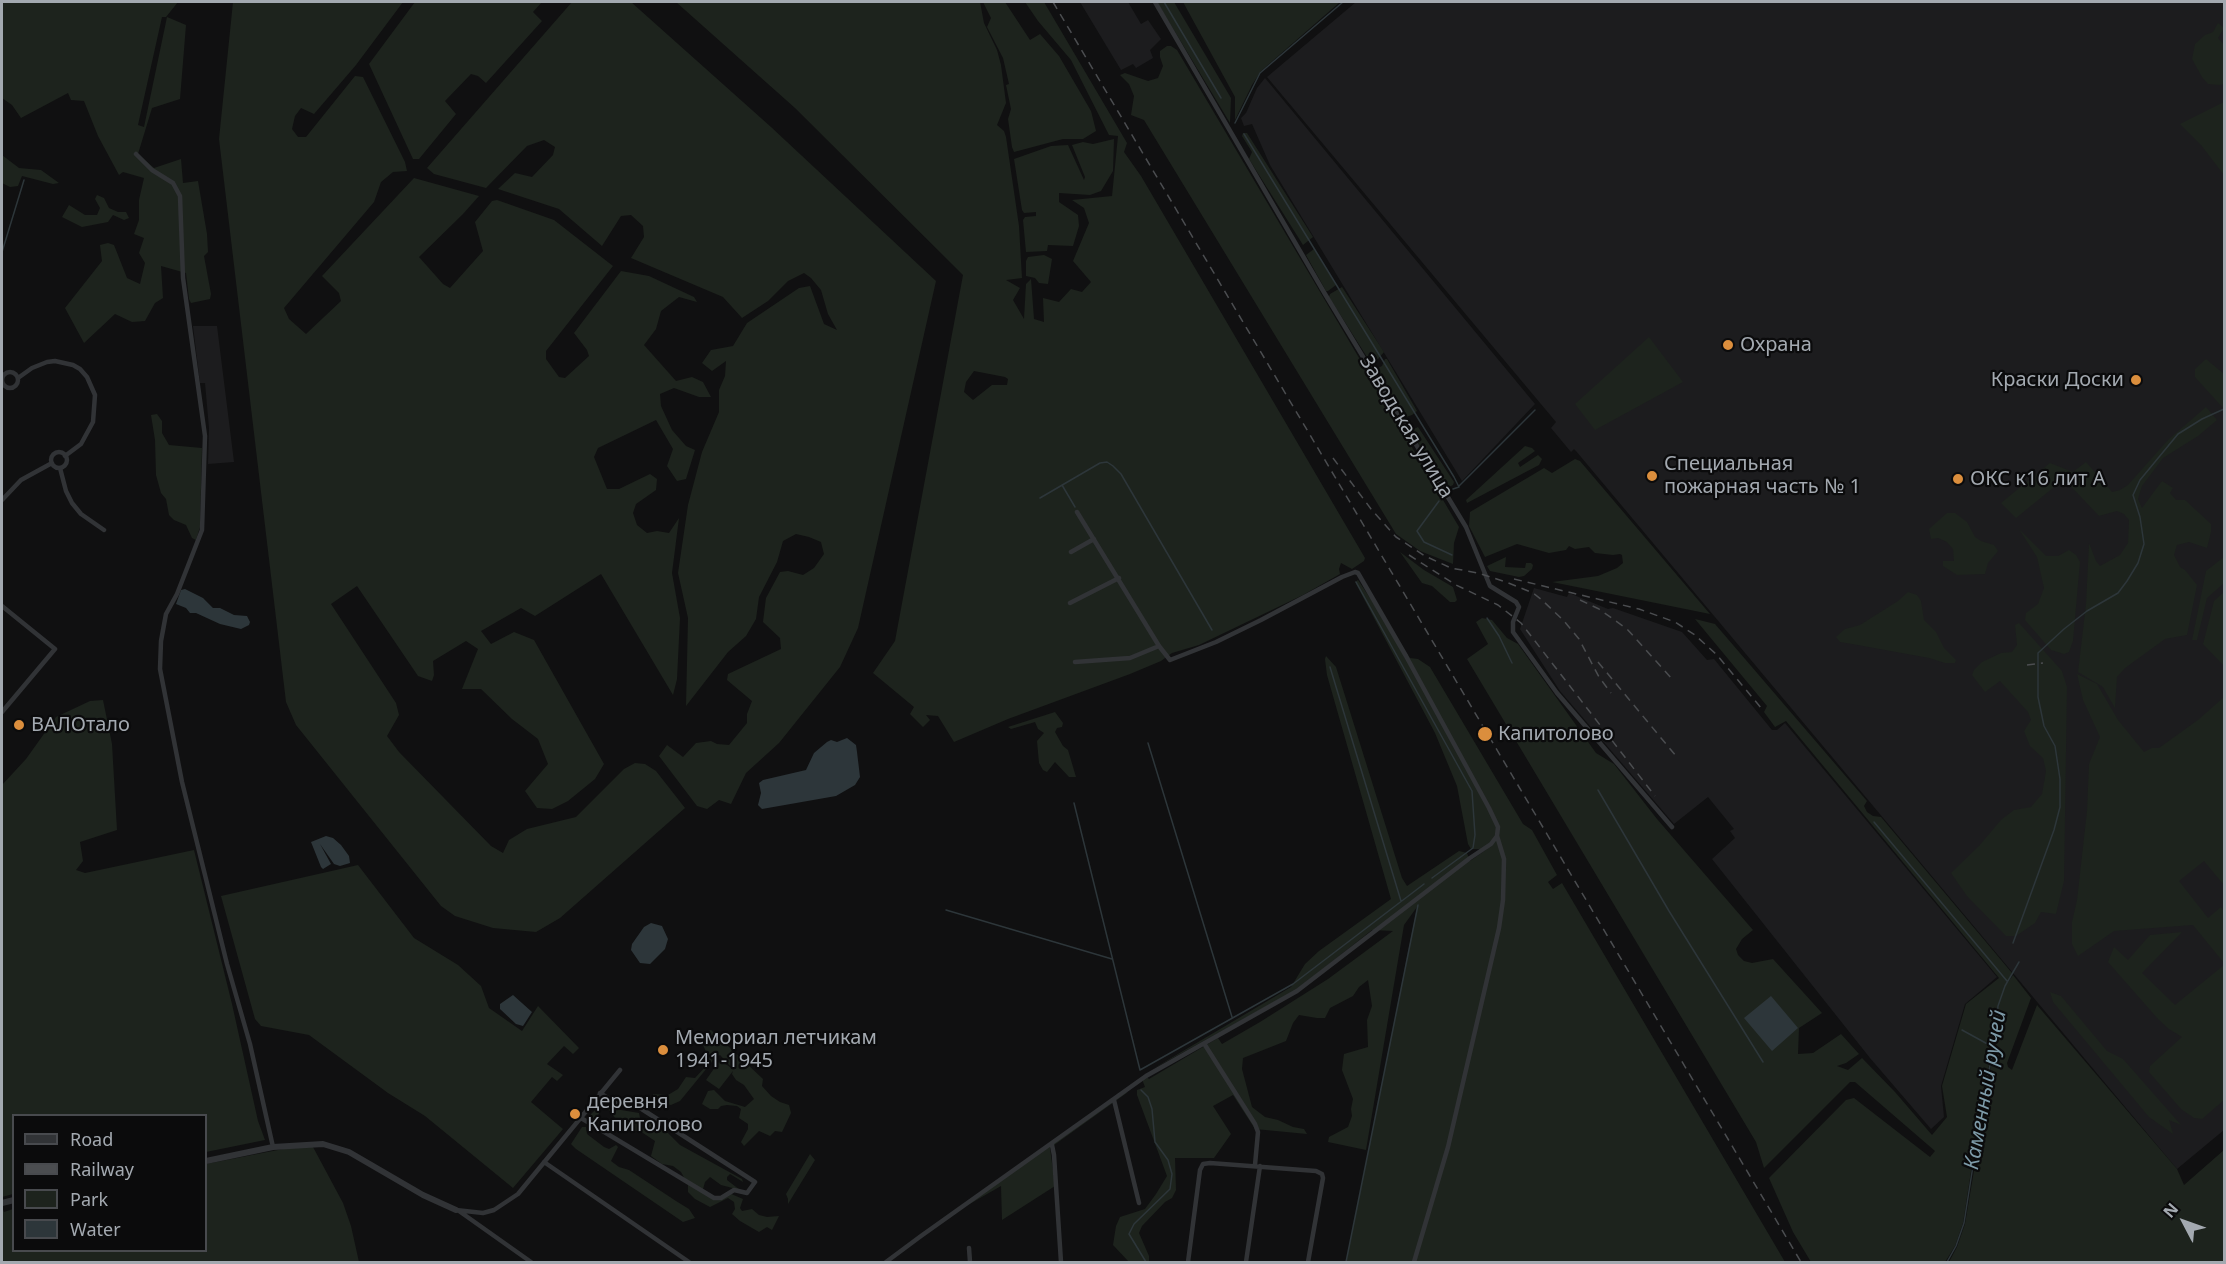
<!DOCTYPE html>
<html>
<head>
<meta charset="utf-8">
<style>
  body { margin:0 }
  #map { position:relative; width:2226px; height:1264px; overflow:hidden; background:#101011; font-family:"Noto Sans",sans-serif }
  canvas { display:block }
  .frame { position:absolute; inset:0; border:3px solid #a3a9b0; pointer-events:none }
  .legend { position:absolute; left:12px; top:1114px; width:195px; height:138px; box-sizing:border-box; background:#0b0b0c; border:2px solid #484a4e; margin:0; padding:8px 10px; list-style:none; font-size:18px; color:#a3a9b0 }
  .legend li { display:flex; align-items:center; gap:12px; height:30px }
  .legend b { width:30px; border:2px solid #484a4e }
  .north { position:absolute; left:2154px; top:1192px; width:60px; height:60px; -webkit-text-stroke:4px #0b0b0c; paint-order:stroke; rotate:311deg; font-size:16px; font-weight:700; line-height:24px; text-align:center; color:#a3a9b0 }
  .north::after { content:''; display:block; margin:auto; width:21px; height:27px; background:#a3a9b0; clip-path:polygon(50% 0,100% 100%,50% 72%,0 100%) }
</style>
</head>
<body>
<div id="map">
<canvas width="2226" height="1264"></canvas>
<div class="frame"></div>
<ul class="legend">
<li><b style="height:8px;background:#313336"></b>Road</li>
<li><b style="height:8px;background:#4b4d50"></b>Railway</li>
<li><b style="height:16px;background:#1d231d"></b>Park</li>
<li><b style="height:16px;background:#2d363a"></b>Water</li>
</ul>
<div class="north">N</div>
</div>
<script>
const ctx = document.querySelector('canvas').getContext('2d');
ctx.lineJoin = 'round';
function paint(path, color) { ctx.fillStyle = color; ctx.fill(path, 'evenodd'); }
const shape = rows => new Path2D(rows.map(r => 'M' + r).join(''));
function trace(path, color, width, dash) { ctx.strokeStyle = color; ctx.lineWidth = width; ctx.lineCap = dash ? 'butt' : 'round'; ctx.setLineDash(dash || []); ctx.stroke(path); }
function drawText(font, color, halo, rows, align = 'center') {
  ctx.font = font + ' "Noto Sans",sans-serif'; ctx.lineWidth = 4.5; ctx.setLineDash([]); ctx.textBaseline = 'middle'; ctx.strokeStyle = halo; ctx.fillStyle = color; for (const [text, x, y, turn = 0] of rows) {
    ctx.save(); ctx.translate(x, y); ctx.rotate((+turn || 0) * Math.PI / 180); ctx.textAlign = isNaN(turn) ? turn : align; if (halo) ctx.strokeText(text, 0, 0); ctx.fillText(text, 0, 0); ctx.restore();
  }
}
const built = shape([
  [1080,2,1128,2,1141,24,1148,20,1161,39,1150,50,1153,58,1136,68,1133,64,1121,70],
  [1356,2,2224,2,2224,1130,2177,1169,1576,451,1574,449,1571,452,1551,428,1556,422,1267,77],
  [1265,78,1535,404,1462,481,1270,165,1252,124,1244,126,1241,118,1246,113,1257,88],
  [193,326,217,326,234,462,208,464,209,428,205,383,200,383],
  [1534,588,1567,597,1569,593,1608,609,1613,608,1682,632,1707,660,1714,659,1772,730,1777,730,1785,723,1997,977,1965,1004,1941,1086,1944,1117,1931,1129,1870,1058,1712,859,1735,838,1730,831,1734,829,1708,797,1674,824,1560,691,1520,629]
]);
const green = shape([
  [2,2,178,2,166,17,162,17,138,125,144,127,167,17,186,25,180,99,152,108,138,154,154,168,181,159,183,183,198,181,207,234,208,252,204,256,211,294,210,299,191,303,189,299,186,273,161,266,163,298,155,303,145,321,132,322,115,314,84,343,65,308,102,261,100,245,108,243,114,245,127,278,140,284,145,263,139,253,144,238,134,234,139,220,139,200,144,178,123,172,119,175,98,136,84,101,71,100,68,93,21,118,12,105,2,98],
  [233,2,403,2,356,65,314,114,301,108,295,116,292,129,298,137,306,137,355,76,363,77,405,162,407,171,393,172,381,182,374,202,284,308,289,319,306,334,341,301,339,293,322,276,414,178,479,196,463,214,419,257,443,284,450,288,483,251,475,222,492,201,497,200,554,220,613,266,546,351,546,359,559,377,565,378,589,356,587,350,574,333,621,271,649,276,694,297,697,302,679,297,661,311,656,329,644,345,676,381,692,377,703,382,711,397,699,397,674,388,660,394,661,406,672,430,686,446,695,450,686,479,677,481,667,466,673,449,656,420,598,448,594,457,607,489,619,489,650,474,657,479,656,490,636,504,633,513,637,525,647,533,657,531,669,533,679,518,672,573,680,618,677,679,673,695,601,574,535,616,521,608,481,631,491,644,514,632,534,640,604,764,595,779,568,801,552,809,537,808,525,791,548,764,538,739,512,719,481,689,462,689,478,649,466,641,433,661,434,675,432,681,418,676,357,586,331,604,396,703,399,715,387,736,399,752,491,846,503,853,509,840,527,829,576,817,624,769,635,763,645,764,656,771,685,808,560,918,536,932,493,928,455,916,441,906,296,725,286,702,219,139],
  [415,2,542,2,533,12,542,21,486,83,478,76,471,74,445,101,456,114,419,159,413,159,369,64],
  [572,2,631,2,771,127,936,281,858,628,840,667,779,743,746,773,731,804,719,800,707,809,697,806,659,756,667,745,683,757,696,743,711,741,717,744,729,745,747,723,747,714,752,701,727,680,728,674,781,649,780,638,763,622,766,598,780,572,788,571,803,575,814,568,824,554,821,542,809,537,796,534,783,541,777,562,759,597,756,619,746,636,728,652,686,706,688,618,678,573,688,505,702,452,719,412,719,390,725,376,726,361,712,371,702,363,711,350,733,346,747,323,799,288,810,286,824,324,837,330,828,314,821,290,811,278,804,273,788,281,768,301,742,318,723,297,631,258,644,237,643,226,631,215,621,216,602,246,559,209,498,189,515,173,532,177,553,155,555,147,544,140,527,146,486,188,434,174,427,168],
  [676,2,980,2,984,23,997,50,1001,65,1006,103,997,125,1004,131,1006,137,1019,226,1022,278,1006,280,1020,288,1013,300,1024,319,1026,284,1031,279,1034,319,1044,322,1043,298,1059,302,1071,289,1082,292,1091,282,1073,261,1089,223,1084,208,1072,200,1112,196,1118,136,1109,135,1071,60,1038,21,1025,2,1044,2,1127,143,1124,152,1141,176,1365,558,1364,561,1352,569,1341,563,1339,569,1340,574,1303,595,1199,645,1172,653,1161,661,1130,674,1008,719,954,742,938,716,926,715,930,720,923,727,910,714,914,707,873,673,895,641,963,275,795,108],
  [974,371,1005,377,1008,379,1007,385,992,385,973,400,964,392,966,382],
  [983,2,1005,2,1030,40,1040,34,1059,56,1073,80,1091,111,1096,131,1083,139,1063,139,1014,152,1012,147,1008,119,1011,109,1006,85,1009,84,1003,58,987,27,991,18],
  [1157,2,1174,2,1231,98,1230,123],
  [1183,2,1340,2,1261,71,1252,85,1235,120,1235,97],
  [2218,23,2224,28,2218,38,2224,45,2224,84,2220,85,2208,84,2202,77,2192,59,2195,44,2205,35,2213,32],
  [1167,46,1171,46,1177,50,1459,527,1454,543,1453,564,1420,551,1396,534,1144,120,1131,115,1134,96,1129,84,1120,75,1125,73,1148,81,1158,78,1163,66,1160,57,1160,51],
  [2224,102,2224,175,2201,145,2180,124],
  [1243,133,1247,133,1313,237,1303,245,1249,159,1252,152,1242,136],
  [1114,139,1113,171,1101,191,1090,195,1059,193,1059,202,1078,215,1079,226,1073,246,1048,245,1047,251,1026,252,1023,220,1025,217,1036,216,1036,212,1024,213,1022,210,1014,159,1051,146,1068,145,1084,180,1085,177,1072,145,1083,142,1093,144],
  [2,155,19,168,41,170,59,183,53,184,22,176,18,186,10,187,2,183],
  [97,195,104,198,109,208,118,212,126,212,129,218,124,220,113,215,108,222,82,227,62,217,69,205,85,215,97,215,100,208,95,199],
  [1314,249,1336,285,1328,291,1326,291,1306,255],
  [1044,255,1052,259,1048,284,1039,283,1035,278,1026,276,1026,261,1028,257],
  [1342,287,1384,352,1378,359,1371,361,1367,357,1329,297,1330,294],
  [1649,337,1683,382,1595,430,1575,404],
  [1385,359,1387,359,1417,411,1412,415,1406,417,1402,415,1374,370,1382,366],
  [2206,359,2224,374,2224,409,2195,377,2195,369],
  [2206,407,2217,420,2198,436,2163,458,2142,486,2138,499,2142,508,2162,481,2173,488,2170,493,2176,500,2185,500,2211,524,2211,532,2207,548,2189,542,2177,545,2174,555,2180,567,2185,570,2197,585,2187,635,2165,639,2125,668,2117,677,2115,708,2103,687,2078,672,2086,604,2089,543,2096,561,2100,566,2120,555,2128,543,2129,520,2124,514,2117,511,2099,516,2064,479,2016,518,2001,503,2050,463,2073,472,2086,462,2112,492,2120,490,2128,485,2168,440],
  [157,414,162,421,162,433,169,445,202,448,200,527,196,540,192,538,186,525,174,520,169,515,166,499,161,493,156,475,155,440,151,415],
  [1418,427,1454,482,1453,485,1447,488,1443,484,1412,433,1412,430],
  [1525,446,1532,448,1535,451,1518,463,1520,467,1538,455,1542,459,1539,465,1467,503,1466,500],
  [1575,459,1580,461,1710,614,1552,582,1598,576,1617,568,1623,563,1622,555,1620,554,1613,555,1595,553,1589,547,1575,549,1569,546,1566,550,1549,553,1517,544,1485,557,1469,526,1470,512,1544,468,1552,473],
  [1947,513,1955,513,1967,522,1975,537,1981,541,1994,545,1998,551,1988,563,1985,574,1957,575,1943,566,1943,561,1954,561,1953,549,1947,542,1938,538,1931,539,1929,529],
  [2019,529,2046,556,2058,556,2069,550,2076,555,2080,562,2073,641,2069,652,2064,654,2051,650,2025,620,2026,613,2038,604,2044,588,2037,557],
  [1400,552,1424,570,1453,587,1457,600,1455,602,1450,602,1432,586,1422,583],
  [1506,557,1505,567,1525,568,1526,563,1531,563,1533,565,1532,569,1524,576,1519,577,1490,571,1487,566],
  [2224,557,2224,583,2207,598,2197,640,2192,640,2206,571],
  [1358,580,1410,658,1418,659,1430,667,1523,824,1532,830,1557,875,1548,882,1553,889,1562,883,1785,1262,1346,1262,1417,907,1404,925,1366,1150,1328,1142,1329,1137,1348,1127,1352,1116,1351,1109,1353,1099,1342,1070,1344,1054,1368,1047,1367,1020,1372,1006,1368,980,1359,987,1353,996,1330,1008,1325,1018,1317,1018,1299,1015,1293,1023,1286,1041,1243,1058,1242,1069,1252,1107,1265,1117,1278,1120,1293,1127,1304,1129,1307,1134,1255,1129,1233,1095,1213,1106,1231,1134,1214,1158,1175,1158,1176,1190,1172,1198,1165,1202,1142,1226,1139,1233,1149,1256,1149,1262,1129,1262,1113,1245,1116,1226,1120,1217,1145,1209,1156,1194,1167,1176,1137,1095,1137,1090,1145,1087,1142,1079,1146,1076,1149,1079,1218,1038,1222,1044,1260,1022,1328,979,1393,931,1372,930,1296,990,1151,1070,1291,987,1305,964,1319,951,1391,899,1327,675,1325,659,1326,656,1336,667,1402,878,1407,886,1459,851,1467,853,1470,861,1487,849,1471,849,1468,844,1457,786,1435,733,1355,582],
  [1908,592,1917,595,1921,601,1924,620,1936,632,1944,648,1956,660,1955,663,1945,663,1929,658,1852,644,1840,642,1836,637,1845,629,1860,625,1898,601],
  [2224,592,2224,666,2203,644,2214,601],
  [1482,618,1492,620,1507,638,1518,644,1596,753,1614,764,1657,819,1753,930,1742,939,1736,949,1738,955,1744,961,1752,963,1773,959,1822,1013,1799,1028,1798,1054,1813,1053,1841,1034,1859,1054,1846,1063,1837,1066,1848,1070,1862,1058,1895,1092,1932,1135,1947,1117,1942,1086,1966,1004,1999,978,1786,721,1775,727,1764,712,1767,706,1695,619,1715,624,1867,801,1864,806,1867,812,1873,816,1881,817,2012,973,2006,985,2013,975,2031,998,2007,1063,2008,1067,2012,1070,2037,1005,2177,1169,2184,1185,2224,1150,2224,1262,1949,1262,1957,1247,1965,1224,1977,1153,1978,1126,1995,1047,1997,1009,1993,1034,1993,1047,1976,1125,1974,1152,1963,1223,1955,1246,1945,1262,1811,1262,1793,1232,1769,1178,1846,1100,1854,1098,1930,1157,1935,1151,1855,1082,1850,1082,1764,1168,1756,1142,1467,659,1488,644,1476,622],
  [2019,623,2062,671,2067,687,2064,881,2056,914,2041,912,2035,923,2016,936,2006,936,1967,896,1951,873,1979,846,2001,820,2014,810,2031,807,2042,794,2046,771,2043,758,2030,746,2024,731,2031,720,2028,712,2000,681,1985,692,1972,675,1974,670,1982,662,2001,653,2012,652,2017,645,2015,625],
  [2077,674,2097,684,2118,720,2144,752,2152,748,2159,748,2198,720,2224,697,2224,885,2204,861,2179,881,2208,918,2221,907,2224,911,2224,963,2193,925,2114,931,2078,956,2072,944,2072,922,2077,900,2087,811,2089,764,2100,737,2083,700],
  [103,700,112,744,117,830,80,842,83,861,76,870,85,873,194,850,232,1004,258,1121,265,1140,206,1152,206,1116,14,1116,13,1194,2,1197,2,785,26,759,56,717,90,701],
  [1055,712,1063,723,1062,727,1057,728,1055,732,1063,746,1068,750,1076,777,1069,777,1055,762,1047,772,1043,770,1039,763,1037,741,1044,733,1038,729,1035,722,1011,729,1008,727],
  [358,865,414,938,458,965,481,986,489,1008,522,1031,538,1006,579,1048,573,1054,564,1046,547,1064,563,1075,557,1081,552,1077,531,1102,563,1129,513,1188,425,1116,388,1093,309,1035,261,1026,255,1019,221,896],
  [2182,932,2142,973,2175,1005,2224,965,2224,1100,2202,1119,2194,1118,2181,1109,2149,1072,2150,1066,2182,1037,2169,1029,2158,1019,2108,962,2114,947,2128,960,2150,935],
  [2050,992,2061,996,2107,1051,2123,1059,2181,1125,2169,1120,2173,1134,2149,1117,2053,1002],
  [711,1030,763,1079,762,1086,771,1096,780,1102,789,1105,791,1113,782,1132,775,1131,770,1136,759,1131,744,1146,741,1142,748,1129,748,1124,739,1118,741,1109,737,1106,727,1105,721,1106,718,1109,710,1109,702,1104,708,1091,714,1090,725,1101,745,1107,754,1099,744,1085,736,1080,732,1074,733,1071,719,1089,706,1080,720,1060,734,1070,720,1055,716,1057,680,1101,671,1105,653,1102,653,1094,668,1095,678,1089,686,1077,695,1078,707,1065,708,1056,703,1045,709,1034,708,1031],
  [1128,1092,1050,1148,1055,1186,1002,1220,1001,1186,961,1209,1124,1093],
  [603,1102,607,1103,615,1109,639,1113,640,1118,654,1123,660,1130,667,1132,680,1145,742,1179,743,1182,730,1174,727,1177,727,1180,740,1190,721,1185,710,1177,705,1182,703,1189,715,1197,722,1198,729,1193,743,1199,740,1208,742,1211,752,1209,759,1215,767,1217,779,1216,772,1230,767,1227,759,1232,740,1221,732,1214,735,1209,734,1202,728,1198,710,1207,695,1199,688,1192,688,1185,681,1172,673,1166,662,1164,651,1156,655,1141,640,1131,633,1131,628,1124,615,1118,609,1110,602,1108,594,1122,591,1122,590,1115],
  [582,1127,586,1127,587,1134,604,1147,609,1149,616,1145,618,1147,611,1161,619,1167,629,1170,676,1201,689,1209,695,1218,683,1222,576,1149,571,1144],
  [313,1147,343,1203,351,1226,359,1262,2,1262,2,1207,4,1212,13,1209,14,1250,206,1250,206,1164,288,1148],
  [810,1154,815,1160,788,1204,788,1199,786,1194]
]);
const water = shape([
  [185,589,203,598,213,608,220,608,234,615,247,616,250,622,249,625,241,629,220,624,196,613,190,613,186,608,176,604,181,590],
  [847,738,856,745,857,752,860,777,855,785,836,796,762,809,758,805,761,793,759,783,763,780,806,770,814,753,827,742,831,740,837,742],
  [326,836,333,838,341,845,349,856,350,863,340,866,334,864,320,844,331,864,323,869,321,867,311,842],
  [651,923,662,926,668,939,665,949,650,964,640,963,631,950,632,944,644,927],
  [513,995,532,1012,523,1026,516,1024,500,1009,500,1004],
  [1771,996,1798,1028,1772,1051,1744,1018]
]);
const stream = shape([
  [1164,2,1221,98],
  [1235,123,1260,73,1343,2],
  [1244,134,1454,477,1459,487,1453,489],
  [2,252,24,180],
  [1062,485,1075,507],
  [1459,486,1535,410],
  [1040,498,1100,463,1107,462,1113,466,1121,474,1212,630],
  [1439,501,1417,531,1424,542,1452,555],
  [1356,582,1472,791,1475,835,1473,848,1432,878],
  [1487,618,1499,636,1512,663],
  [1330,667,1401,901],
  [1148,743,1232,1017],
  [1598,790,1669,911,1763,1062],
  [1074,803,1140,1070,1293,984,1424,884],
  [1874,822,2007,981],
  [946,910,1112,959],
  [2013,943,2054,830,2060,807,2060,779,2055,746,2044,726,2038,697,2038,653,2064,629,2087,611,2118,593,2127,581,2138,563,2144,544,2140,517,2133,495,2140,480,2178,434,2202,419,2224,409],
  [1962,1030,1993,1047],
  [1141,1090,1148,1097,1152,1109,1155,1142,1168,1160,1172,1174,1170,1189,1134,1224,1129,1234,1146,1262],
  [1346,1262,1418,905],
  [1947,1262,1956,1246,1964,1223,1975,1153,1977,1125,1994,1047,1998,1006,2005,986,2019,962]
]);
const minor = shape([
  [1155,2,1325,294,1466,527,1490,586,1516,602,1519,607,1513,622,1513,632,1557,693,1672,827],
  [136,154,152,170,173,183,180,196,183,278,205,436,202,530,177,594,166,614,161,641,160,669,182,782,227,964,250,1044,273,1147],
  '2 380a8 8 0 1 1 16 0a8 8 0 1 1-16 0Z',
  [18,378,32,368,47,362,55,361,73,365,80,369,87,377,95,395,93,422,81,444,65,456],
  '51 460a8 8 0 1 1 16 0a8 8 0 1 1-16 0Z',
  [60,468,66,491,72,503,81,514,104,530],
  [2,500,21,480,52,463],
  [1071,552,1094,539],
  [1070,603,1119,578],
  [2,606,55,649,2,712],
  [1075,662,1130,658,1159,646],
  [1205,1045,1255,1124,1258,1132,1255,1165],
  [1114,1100,1139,1203],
  [581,1118,714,1198,721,1198,734,1190,747,1193,755,1182,637,1106,617,1104,600,1093],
  [1052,1145,1054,1155,1061,1262],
  [544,1162,689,1262],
  [456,1210,483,1213,494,1210,518,1194,620,1070],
  [459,1211,531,1262],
  [969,1248,970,1262],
  [886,1262,921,1236,1146,1076,1297,991,1470,858,1491,844,1497,836,1498,827,1489,808,1406,656,1358,573,1355,572,1342,577,1261,620,1216,642,1170,660,1159,646,1077,512],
  [1188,1262,1200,1170,1203,1164,1210,1163,1316,1171,1322,1174,1323,1178,1308,1262],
  [1246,1262,1260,1166],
  [1414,1262,1448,1147,1499,928,1503,900,1504,859,1497,836]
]);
const tertiary = shape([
  [206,1161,273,1147,323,1144,349,1152,423,1195,456,1210],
  [2,1203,14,1200]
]);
const rail = shape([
  [1053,2,1801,1262],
  [1333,458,1371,509,1396,537,1425,556,1451,568,1478,573,1506,582,1533,593,1542,600,1564,621,1579,639,1599,677,1611,693],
  [1409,555,1456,585,1498,605,1521,623,1655,796],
  [1514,579,1639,609,1675,622,1695,635,1717,655,1762,709],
  [1580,600,1599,609,1627,629,1673,680],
  [1598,662,1676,756],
  [2027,665,2043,663]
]);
const markers = [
  [1728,345,6,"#db8e3d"],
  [2136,380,6,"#db8e3d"],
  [1652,476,6,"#db8e3d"],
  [1958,479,6,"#db8e3d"],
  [19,725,6,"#db8e3d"],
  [1485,734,8,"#db8e3d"],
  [663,1050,6,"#db8e3d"],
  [575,1114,6,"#db8e3d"]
];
const poiNames = [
  ["Охрана",1740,345],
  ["Краски Доски",2124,380,"right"],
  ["Специальная",1664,464],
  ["пожарная часть № 1",1664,487],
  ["ОКС к16 лит А",1970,479],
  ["ВАЛОтало",31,725],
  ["Капитолово",1498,734],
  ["Мемориал летчикам",675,1038],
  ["1941-1945",675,1061],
  ["деревня",587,1102],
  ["Капитолово",587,1125]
];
const streetNames = [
  ["Заводская улица",1406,427,59]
];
const waterNames = [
  ["Каменный ручей",1986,1090,-80]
];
paint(built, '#1c1c1e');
paint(green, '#1d231d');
paint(water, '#2d363a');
trace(stream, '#2d363a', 1.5);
trace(minor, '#313336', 4.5);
trace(tertiary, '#313336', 6);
trace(rail, '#4b4d50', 1.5, [8, 6]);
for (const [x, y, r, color] of markers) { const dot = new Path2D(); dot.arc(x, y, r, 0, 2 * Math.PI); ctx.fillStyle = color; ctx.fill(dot); trace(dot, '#0b0b0c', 2); }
drawText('20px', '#a3a9b0', '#0b0b0c', poiNames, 'left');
drawText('20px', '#a3a9b0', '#0b0b0c', streetNames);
drawText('italic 21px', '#7d9aa8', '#0b0b0c', waterNames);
</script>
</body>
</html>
